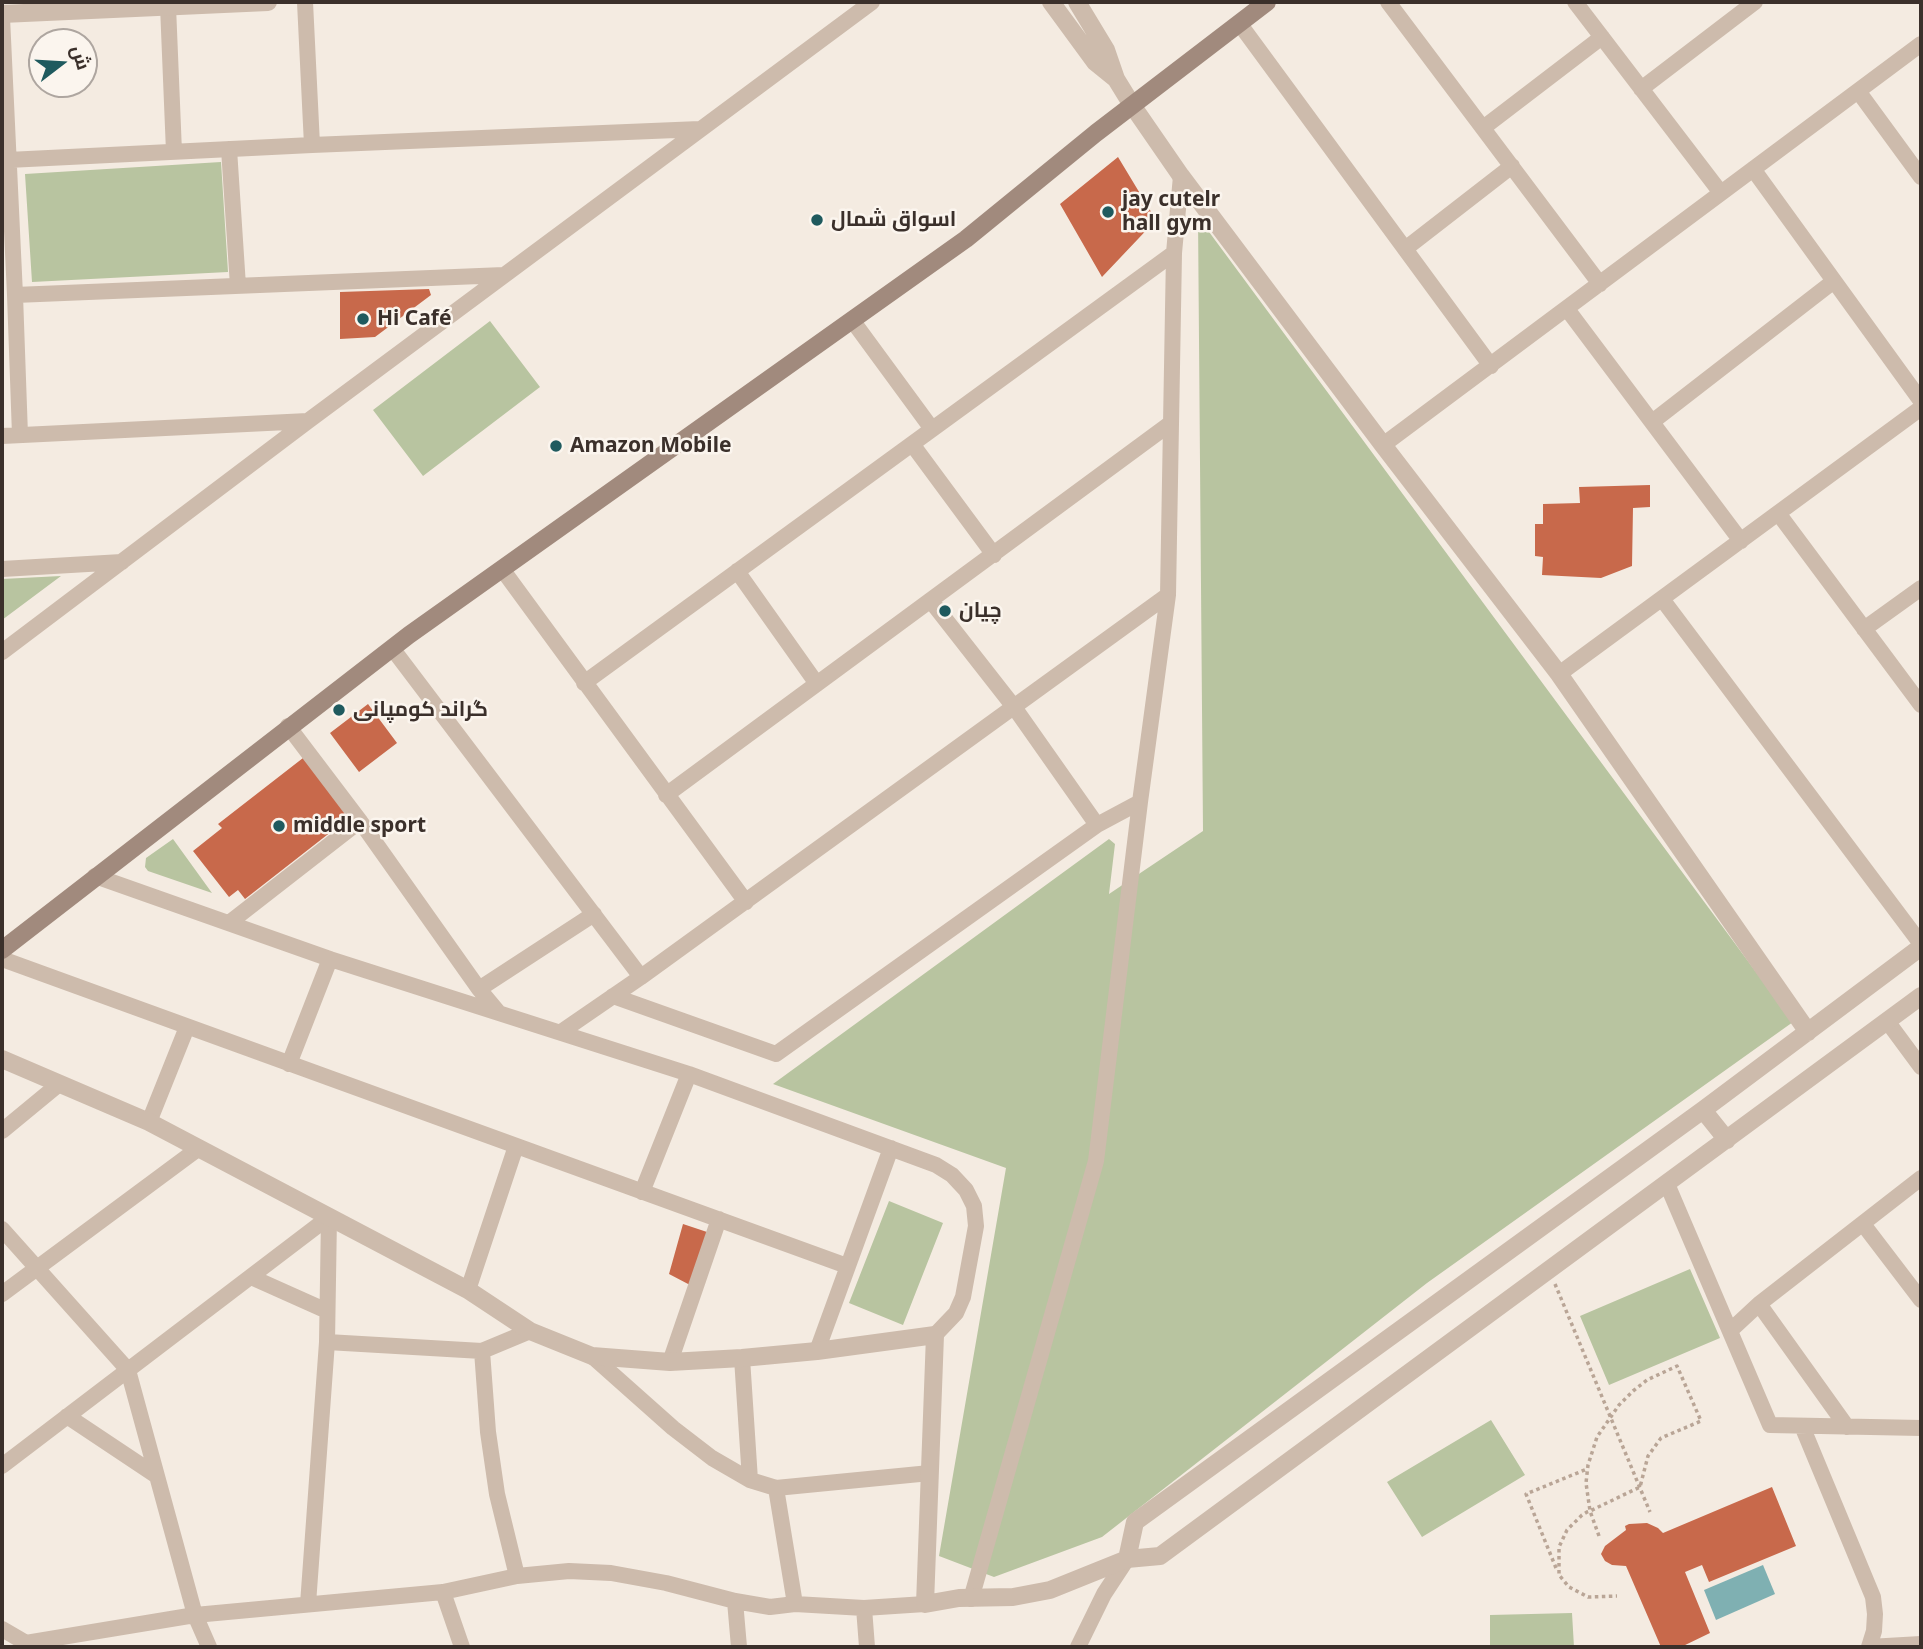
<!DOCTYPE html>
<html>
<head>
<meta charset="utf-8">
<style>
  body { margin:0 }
  #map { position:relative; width:1923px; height:1649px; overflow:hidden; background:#f4ebe1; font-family:"Noto Sans",Cairo,sans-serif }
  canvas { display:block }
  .frame { position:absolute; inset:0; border:4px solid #3b302b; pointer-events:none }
  .north { position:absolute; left:28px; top:28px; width:70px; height:70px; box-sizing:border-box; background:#fbf5ee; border:2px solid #aea6a0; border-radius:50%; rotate:73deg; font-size:19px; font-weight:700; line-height:28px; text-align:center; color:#3b302b }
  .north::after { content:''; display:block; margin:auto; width:24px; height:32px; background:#1f5a5e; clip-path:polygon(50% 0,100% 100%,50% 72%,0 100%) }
</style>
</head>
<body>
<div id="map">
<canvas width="1923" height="1649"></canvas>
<div class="frame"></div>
<div class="north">ش</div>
</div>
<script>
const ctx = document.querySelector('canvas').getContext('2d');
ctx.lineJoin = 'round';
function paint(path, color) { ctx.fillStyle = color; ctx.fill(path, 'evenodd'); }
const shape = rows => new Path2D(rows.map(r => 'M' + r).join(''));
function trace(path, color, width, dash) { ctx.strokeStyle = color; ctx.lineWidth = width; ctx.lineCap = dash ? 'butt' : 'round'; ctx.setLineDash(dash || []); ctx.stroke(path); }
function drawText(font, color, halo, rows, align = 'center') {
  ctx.font = font + ' "Noto Sans",Cairo,sans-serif'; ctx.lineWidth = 5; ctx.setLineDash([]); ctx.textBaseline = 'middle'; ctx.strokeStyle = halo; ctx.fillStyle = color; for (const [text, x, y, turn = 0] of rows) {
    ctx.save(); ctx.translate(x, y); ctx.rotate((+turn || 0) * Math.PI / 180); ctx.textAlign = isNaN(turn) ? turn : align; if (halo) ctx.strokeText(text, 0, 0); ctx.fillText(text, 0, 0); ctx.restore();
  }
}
const green = shape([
  [221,162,228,272,32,282,25,174],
  [1198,217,1793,1022,1427,1283,1102,1537,994,1577,939,1556,1006,1168,773,1084,1109,839,1115,844,1109,894,1203,831],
  [490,321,540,387,423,476,373,410],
  [61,576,2,620,2,579],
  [173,839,212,893,148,871,145,867,146,858],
  [889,1201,943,1223,903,1325,849,1303],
  [1690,1269,1720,1338,1609,1385,1580,1316],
  [1491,1420,1525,1475,1422,1537,1387,1482],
  [1572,1613,1574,1647,1490,1647,1490,1615]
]);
const water = shape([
  [1763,1565,1775,1594,1716,1620,1704,1590]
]);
const building = shape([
  [1118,157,1156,220,1102,277,1060,204],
  [429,289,431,295,375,337,340,339,340,292],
  [1650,485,1650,507,1633,508,1632,566,1601,578,1542,575,1543,557,1535,556,1535,524,1543,524,1543,504,1580,503,1579,487],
  [368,704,397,743,359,772,330,733],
  [303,758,350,817,245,899,238,890,229,897,193,851,222,828,218,824],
  [683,1224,707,1232,690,1285,669,1274],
  [1772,1487,1796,1546,1709,1582,1702,1565,1685,1572,1710,1633,1681,1647,1661,1647,1626,1566,1612,1565,1605,1561,1601,1554,1605,1546,1626,1530,1625,1526,1629,1524,1647,1523,1658,1528,1663,1533]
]);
const path = shape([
  [1555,1284,1650,1512],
  [1599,1536,1590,1511,1586,1483,1588,1465,1597,1437,1619,1405,1633,1391,1647,1380,1677,1366,1701,1421,1661,1438,1648,1456,1640,1487,1590,1511,1587,1512,1582,1515,1567,1530,1559,1547,1559,1575,1569,1587,1588,1597,1617,1596],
  [1556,1568,1526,1494,1587,1469]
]);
const minor = shape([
  [305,2,312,145],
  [1388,2,1600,284],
  [1575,2,1721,193],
  [168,6,174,152],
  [2,17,15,295,20,435],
  [1239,23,1491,366],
  [1641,89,1755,2],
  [1858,91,1921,177],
  [1483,128,1602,37],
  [229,149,238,286],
  [8,160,312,145,700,129],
  [1753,169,1921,401],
  [1405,249,1512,166],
  [15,295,504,275],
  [1567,309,1741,541],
  [852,320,932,429],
  [1652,422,1834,281],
  [2,436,308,421],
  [912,444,994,555],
  [1383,445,1921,44],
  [1778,513,1921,705],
  [2,569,122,562],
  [502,569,746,902],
  [737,571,817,684],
  [1662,599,1921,944],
  [931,601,1014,707,1097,825],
  [1864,629,1921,588],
  [392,648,641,977],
  [2,652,308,421,872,2],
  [1559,674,1921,408],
  [584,683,1174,253],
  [288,726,360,821,479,989,499,1013],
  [666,795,1171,423],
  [95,876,330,959,689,1074,936,1165,952,1175,966,1190,974,1206,976,1226,963,1297,956,1313,935,1335],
  [229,923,360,821],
  [2,959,847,1266],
  [479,989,594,914],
  [613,996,776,1054,1097,825,1140,802],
  [1887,1021,1921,1067],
  [561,1032,641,977,1168,595],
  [289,1064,330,959],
  [149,1122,187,1027],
  [2,1131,59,1084],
  [1667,1184,1770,1425,1921,1428],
  [642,1192,689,1074],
  [1863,1224,1921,1300],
  [2,1229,128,1370,195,1615,209,1647],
  [251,1277,327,1311],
  [468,1290,516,1146],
  [2,1294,199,1148],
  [1759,1304,1847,1427],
  [1731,1330,1759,1304,1921,1178],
  [327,1342,482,1351,530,1331],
  [482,1351,488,1432,497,1494,517,1576],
  [817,1351,891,1148],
  [592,1356,673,1428,712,1458,750,1480,776,1488,930,1473],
  [742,1358,750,1480],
  [670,1362,719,1219],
  [67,1416,157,1476],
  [1802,1426,1873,1597,1875,1614,1874,1631,1869,1647],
  [2,1466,329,1217],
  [776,1488,795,1604],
  [443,1592,462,1647],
  [971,1599,1096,1161,1140,802,1168,595,1174,253,1181,176],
  [735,1601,739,1647],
  [308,1604,327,1342,329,1217],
  [864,1608,867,1647],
  [2,1629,26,1643,195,1615,443,1592,517,1576,569,1571,611,1573,666,1583,735,1601,770,1607,795,1604,864,1608,925,1604],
  [1078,1647,1104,1594,1127,1559],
  [1869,1647,1921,1644]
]);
const tertiary = shape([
  [1051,2,1095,62,1116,79],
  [1077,2,1106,50,1116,79,1132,105,1181,176,1383,445,1559,674,1808,1032],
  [2,14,268,2],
  [2,1059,149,1122,468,1290,530,1331,592,1356,670,1362,742,1358,817,1351,935,1335,925,1604,959,1598,1013,1597,1050,1590,1127,1559,1160,1556,1921,996],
  [1703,1110,1727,1140],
  [1127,1559,1135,1522,1703,1110,1921,947]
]);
const secondary = shape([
  [2,950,409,635,966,239,1096,133,1267,2]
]);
const markers = [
  [1108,212,7,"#1f5a5e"],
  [817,220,7,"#1f5a5e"],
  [363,319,7,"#1f5a5e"],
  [556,446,7,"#1f5a5e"],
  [945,611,7,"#1f5a5e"],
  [339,710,7,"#1f5a5e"],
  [279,826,7,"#1f5a5e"]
];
const poiNames = [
  ["jay cutelr",1122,200],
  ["hall gym",1122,224],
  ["اسواق شمال",831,220],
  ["Hi Café",377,319],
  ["Amazon Mobile",570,446],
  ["چيان",959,611],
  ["گراند كومپانى",353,710],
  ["middle sport",293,826]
];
paint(green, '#b8c4a0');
paint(water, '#7fb0b2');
paint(building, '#c8694b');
trace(path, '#b9a596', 3.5, [3.5, 3.5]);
trace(minor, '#cdbbac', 16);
trace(tertiary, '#cdbbac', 18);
trace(secondary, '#a18a7d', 18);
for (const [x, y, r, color] of markers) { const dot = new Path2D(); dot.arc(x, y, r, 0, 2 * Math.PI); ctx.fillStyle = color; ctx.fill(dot); trace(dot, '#fbf5ee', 2.5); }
drawText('bold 21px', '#3b302b', '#fbf5ee', poiNames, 'left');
</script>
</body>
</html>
